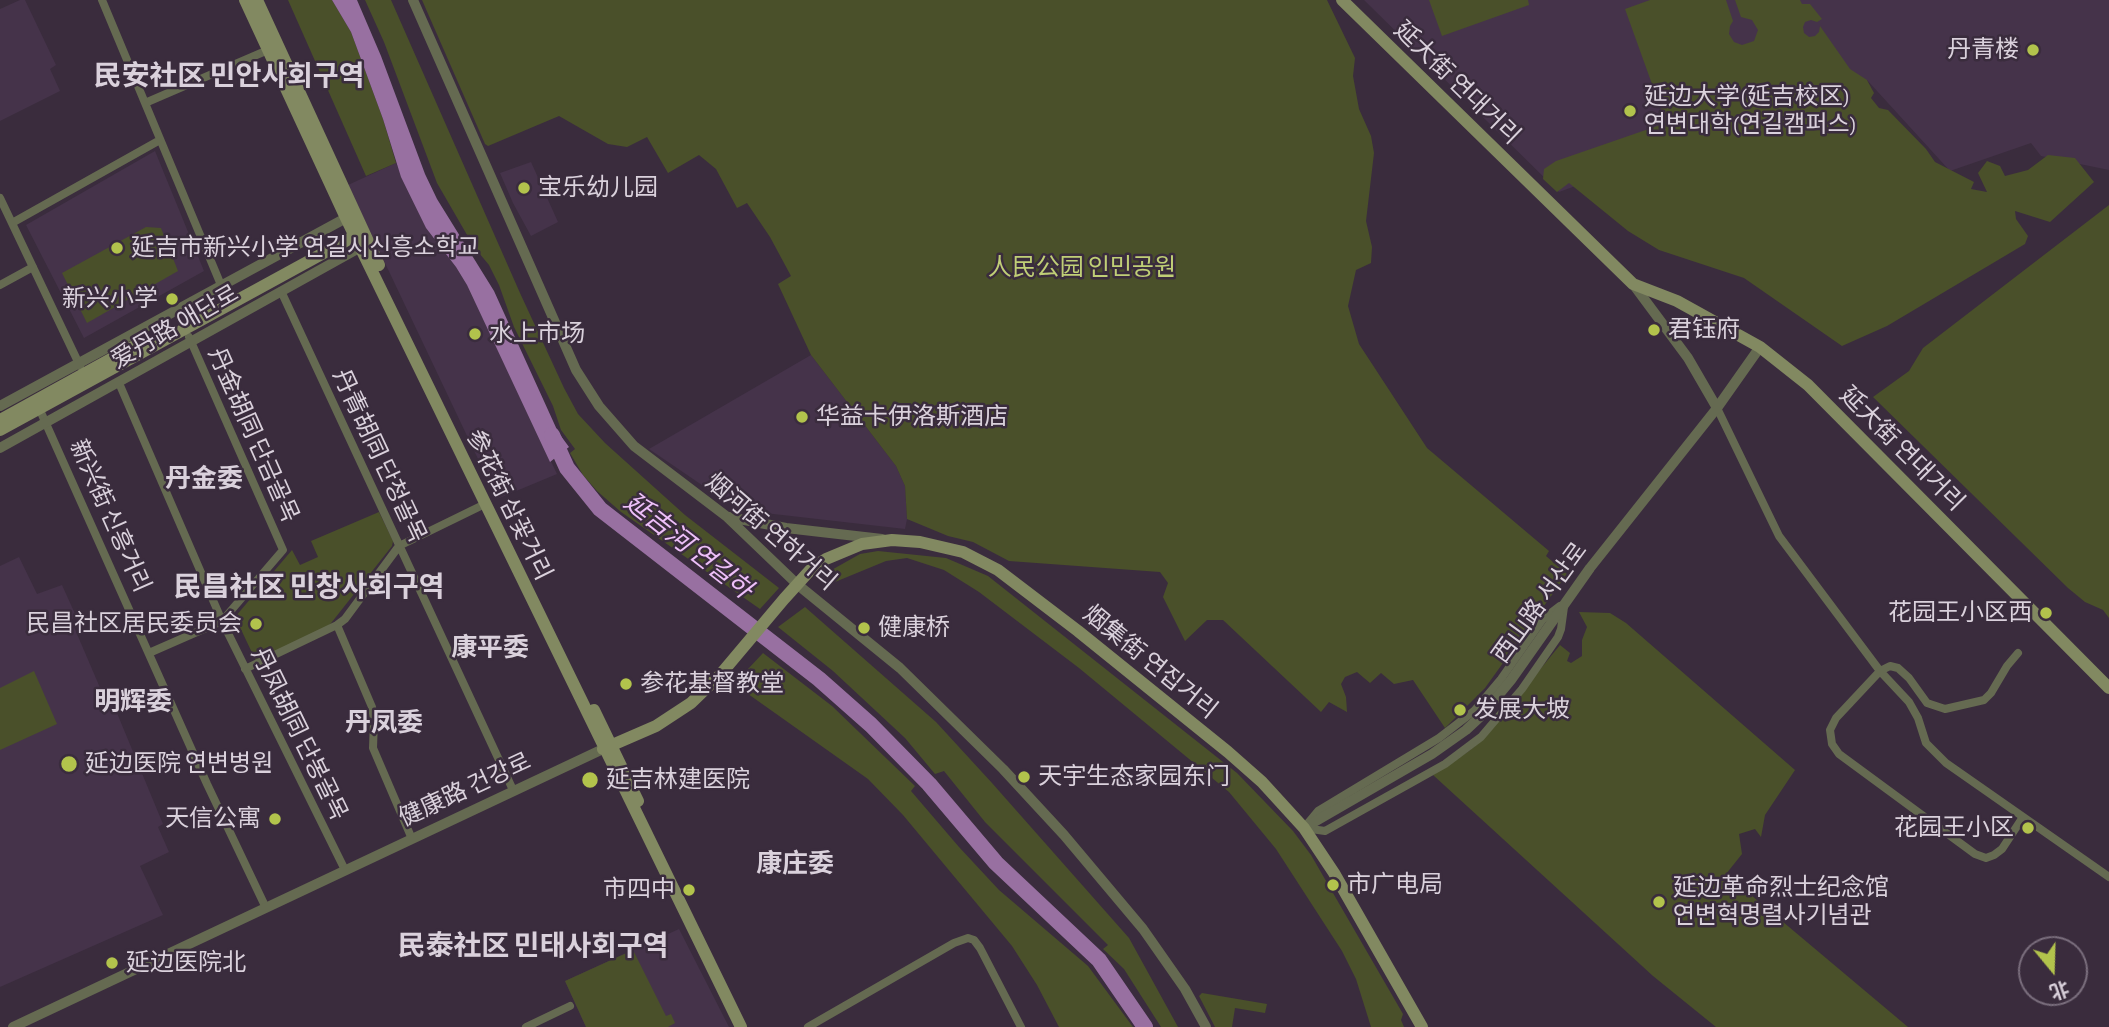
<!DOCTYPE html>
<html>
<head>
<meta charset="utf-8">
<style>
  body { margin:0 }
  #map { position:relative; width:2109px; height:1027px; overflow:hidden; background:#3a2c3d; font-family:"Alegreya Sans","Noto Sans SC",sans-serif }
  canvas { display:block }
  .north { position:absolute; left:2018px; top:936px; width:70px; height:70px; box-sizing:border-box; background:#3a2c3d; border:2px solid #7a6e7d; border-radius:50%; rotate:161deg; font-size:19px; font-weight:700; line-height:28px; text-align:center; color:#dad1dc }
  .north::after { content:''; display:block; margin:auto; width:24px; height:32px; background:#b2c34c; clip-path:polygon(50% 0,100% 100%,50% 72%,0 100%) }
</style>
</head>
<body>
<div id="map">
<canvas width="2109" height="1027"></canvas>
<div class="north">北</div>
</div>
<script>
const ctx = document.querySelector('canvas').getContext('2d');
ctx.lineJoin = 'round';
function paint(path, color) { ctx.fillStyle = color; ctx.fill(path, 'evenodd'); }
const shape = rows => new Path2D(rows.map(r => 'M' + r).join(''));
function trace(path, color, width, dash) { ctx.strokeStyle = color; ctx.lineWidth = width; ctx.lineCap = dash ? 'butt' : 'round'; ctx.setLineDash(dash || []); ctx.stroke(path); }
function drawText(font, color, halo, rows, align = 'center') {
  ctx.font = font + ' "Alegreya Sans","Noto Sans SC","Noto Sans KR",sans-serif'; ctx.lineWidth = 5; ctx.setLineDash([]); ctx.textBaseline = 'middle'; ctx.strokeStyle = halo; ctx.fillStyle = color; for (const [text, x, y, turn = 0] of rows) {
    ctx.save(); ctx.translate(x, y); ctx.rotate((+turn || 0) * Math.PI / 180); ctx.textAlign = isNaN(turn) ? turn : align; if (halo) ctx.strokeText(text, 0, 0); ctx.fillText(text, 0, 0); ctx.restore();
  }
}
const built = shape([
  [20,0,25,0,56,65,50,69,60,91,0,121,0,9],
  [1364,0,2109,0,2109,170,2041,156,2031,143,1950,171,1867,80,1559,192],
  [155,151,204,271,84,338,26,225],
  [531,162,558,222,531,236,513,203,500,173],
  [396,163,426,228,456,267,467,285,557,474,497,499,348,185],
  [811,355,896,466,905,486,907,519,905,529,756,512,718,496,649,449],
  [19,557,37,594,62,585,76,616,71,620,107,704,112,701,163,824,158,827,169,852,140,866,163,915,0,987,0,566],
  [679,929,729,1027,586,1027,565,981]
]);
const green = shape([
  [288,0,332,0,351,32,383,119,396,163,366,176],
  [365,0,391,0,520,293,564,388,578,414,605,443,685,515,779,588,760,609,621,512,597,491,583,475,570,453,575,449,561,430,553,406,514,327,499,285,489,265,474,247,437,183,384,42],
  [422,0,1327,0,1355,58,1353,76,1359,109,1371,136,1374,153,1366,221,1372,247,1371,263,1356,270,1348,306,1359,344,1427,448,1549,551,1546,556,1567,574,1485,688,1445,728,1413,680,1394,684,1381,673,1370,683,1357,672,1345,677,1341,684,1346,697,1347,712,1329,702,1321,712,1223,620,1207,620,1185,641,1163,597,1168,583,1160,572,1009,561,973,542,948,536,907,519,905,486,896,466,811,355,778,284,791,276,770,237,747,203,737,208,716,169,699,155,668,173,647,137,627,147,608,144,559,116,488,146,485,144],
  [1429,0,1528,0,1529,5,1442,36],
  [1650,0,1726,0,1733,21,1730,26,1729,34,1734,42,1742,45,1754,41,1758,30,1752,20,1741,17,1735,0,1800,0,1802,4,1810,4,1822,19,1817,22,1811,20,1805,22,1803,27,1804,33,1809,37,1815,36,1819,32,1820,26,1850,69,1867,80,1874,93,1871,98,1879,108,1888,110,1926,149,1935,162,1974,182,1971,189,1987,192,1978,173,1987,161,2000,166,2005,176,2028,170,2048,155,2075,158,2094,182,2050,222,2015,211,2016,219,2028,236,2025,244,1887,326,1842,346,1744,278,1659,250,1628,231,1569,183,1557,192,1543,179,1544,169,1556,161,1666,123,1625,9],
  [2109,205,2109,618,2103,610,2085,602,2068,588,1873,397,1909,371,1923,348],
  [146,227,161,228,178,271,87,323,62,273],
  [379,512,393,541,392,546,328,627,256,661,235,617,292,550,300,565,318,557,311,541],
  [878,551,946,558,988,576,1237,773,1293,831,1311,855,1403,1014,1401,1020,1404,1027,1371,1027,1356,979,1342,951,1276,849,1229,792,1079,668,979,592,944,570,907,558,886,561,835,582,828,572,860,554],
  [805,607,936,722,992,783,1129,938,1178,1027,1161,1027,1124,969,1103,949,1108,945,985,822,944,771,935,774,905,738,833,671,778,627],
  [1579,612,1610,613,1626,623,1795,770,1765,815,1761,837,1755,829,1739,834,1742,854,1726,874,1908,1027,1716,1027,1653,976,1433,775,1469,751,1483,739,1560,645,1570,653,1567,661,1571,663,1582,656,1582,640,1587,627],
  [763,653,832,706,915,786,911,791,959,847,999,890,1088,966,1133,1027,1059,1027,1037,985,1012,946,903,815,868,779,734,684],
  [34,671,57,724,0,750,0,688],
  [633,950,666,1016,671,1014,675,1023,668,1027,586,1027,565,981],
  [1202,993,1267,1004,1265,1013,1235,1008,1232,1027,1215,1027,1199,996]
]);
const water = shape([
  [332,0,357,0,381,56,425,174,437,199,494,291,558,432,569,447,550,462,467,285,456,267,426,228,401,177,383,119,351,32]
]);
const river = shape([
  [552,435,567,468,600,509,819,679,871,725,929,784,996,863,1099,960,1145,1027]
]);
const minor = shape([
  [102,0,226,297],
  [145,103,268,50],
  [0,198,80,366],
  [12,223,160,140],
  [0,285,33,267],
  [281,291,513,790],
  [119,383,222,621,345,870],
  [39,408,207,784,266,908],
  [1717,408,1779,536,1880,671,1909,702,1918,718,1926,743,1946,763,2109,877],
  [337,625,372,707,374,720,373,748,412,839],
  [149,653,222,621,283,550,189,337],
  [2018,653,2007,666,1991,693,1984,700,1945,709,1927,703,1909,678,1898,668,1890,666,1880,671,1836,718,1830,730,1832,744,1839,754,1975,854,1986,858,1994,855,2002,849,2023,817],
  [245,669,337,625,345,619,399,546,485,504],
  [1308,823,1318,811,1439,738,1474,711,1501,679,1543,619,1560,606],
  [1304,828,1325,831,1445,764,1481,737,1522,689,1558,637,1561,629,1564,607],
  [526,1027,570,1006],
  [808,1027,954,943,968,938,974,940,980,948,1021,1027]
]);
const tertiary = shape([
  [413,0,576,370,599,406,634,446,726,516,798,585,900,668,1003,769,1064,835,1143,929,1185,989,1206,1027],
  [1633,284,1688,358,1717,408],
  [0,406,346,218,352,221],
  [0,448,361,247,362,239],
  [729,517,786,528,882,539],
  [1304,828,1432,754,1466,730,1482,715,1511,680,1590,568,1717,408,1760,347],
  [13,1027,603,749]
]);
const secondary = shape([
  [245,0,346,218,741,1027],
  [257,0,379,265],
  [1342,0,1633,284,1677,301,1760,347,1808,385,2109,688],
  [0,420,138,344],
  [0,430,362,232],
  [594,710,638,801],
  [603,749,656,726,691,703,720,675,784,599,813,567,826,559,862,544,892,540,920,542,963,552,998,570,1078,631,1228,752,1262,782,1304,828,1334,873,1422,1027]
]);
const markers = [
  [2033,50,7,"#b2c34c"],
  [1630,111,7,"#b2c34c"],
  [524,188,7,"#b2c34c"],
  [117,248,7,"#b2c34c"],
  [172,299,7,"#b2c34c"],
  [1654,330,7,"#b2c34c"],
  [475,334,7,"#b2c34c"],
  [802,417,7,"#b2c34c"],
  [2046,613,7,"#b2c34c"],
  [256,624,7,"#b2c34c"],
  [864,628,7,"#b2c34c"],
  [626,684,7,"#b2c34c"],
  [1460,710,7,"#b2c34c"],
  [69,764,9,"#b2c34c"],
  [1024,777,7,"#b2c34c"],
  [590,780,9,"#b2c34c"],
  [275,819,7,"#b2c34c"],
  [2028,828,7,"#b2c34c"],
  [1333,885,7,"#b2c34c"],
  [689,890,7,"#b2c34c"],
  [1659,902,7,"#b2c34c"],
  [112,963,7,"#b2c34c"]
];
const poiNames = [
  ["丹青楼",2019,50,"right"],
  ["延边大学(延吉校区)",1644,97],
  ["연변대학(연길캠퍼스)",1644,125],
  ["宝乐幼儿园",538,188],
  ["延吉市新兴小学 연길시신흥소학교",131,248],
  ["新兴小学",158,299,"right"],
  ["君钰府",1668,330],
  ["水上市场",489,334],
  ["华益卡伊洛斯酒店",816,417],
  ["花园王小区西",2032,613,"right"],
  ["民昌社区居民委员会",242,624,"right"],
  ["健康桥",878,628],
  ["参花基督教堂",640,684],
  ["发展大坡",1474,710],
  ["延边医院 연변병원",85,764],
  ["天宇生态家园东门",1038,777],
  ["延吉林建医院",606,780],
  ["天信公寓",261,819,"right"],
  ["花园王小区",2014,828,"right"],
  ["市广电局",1347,885],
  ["延边革命烈士纪念馆",1673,888],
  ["연변혁명렬사기념관",1673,916],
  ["市四中",675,890,"right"],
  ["延边医院北",126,963]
];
const streetNames = [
  ["延大街 연대거리",1457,83,44],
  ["爱丹路 애단로",175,327,-30],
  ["丹金胡同 단금골목",253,435,66],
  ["延大街 연대거리",1902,449,45],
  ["丹青胡同 단청골목",379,456,65],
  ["参花街 삼꽃거리",509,505,64],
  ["新兴街 신흥거리",110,516,66],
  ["烟河街 연하거리",771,532,41],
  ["西山路 서산로",1540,603,-54],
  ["烟集街 연집거리",1150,662,39],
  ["丹凤胡同 단봉골목",299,734,64],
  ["健康路 건강로",465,790,-25]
];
const parkNames = [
  ["人民公园 인민공원",1082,268]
];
const neighbourhoodNames = [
  ["丹金委",204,479],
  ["康平委",490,648],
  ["明辉委",133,702],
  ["丹凤委",384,723],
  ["康庄委",795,864]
];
const waterNames = [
  ["延吉河 연길하",688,546,38]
];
const quarterNames = [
  ["民安社区 민안사회구역",229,77],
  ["民昌社区 민창사회구역",309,588],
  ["民泰社区 민태사회구역",533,947]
];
paint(built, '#45334a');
paint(green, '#4a502a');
paint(water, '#9870a1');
trace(river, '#9870a1', 16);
trace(minor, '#656a51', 8);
trace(tertiary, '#656a51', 10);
trace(secondary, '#828961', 12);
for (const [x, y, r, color] of markers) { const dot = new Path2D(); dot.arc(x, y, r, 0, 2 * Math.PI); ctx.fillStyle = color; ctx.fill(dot); trace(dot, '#3a2c3d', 2.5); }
drawText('24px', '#dad1dc', '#3a2c3d', poiNames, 'left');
drawText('24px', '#dad1dc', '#3a2c3d', streetNames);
drawText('24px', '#c0cf76', '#3a2c3d', parkNames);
drawText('bold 26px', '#dad1dc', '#3a2c3d', neighbourhoodNames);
drawText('italic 26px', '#eec0f9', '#3a2c3d', waterNames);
drawText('bold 28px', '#dad1dc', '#3a2c3d', quarterNames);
</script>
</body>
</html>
